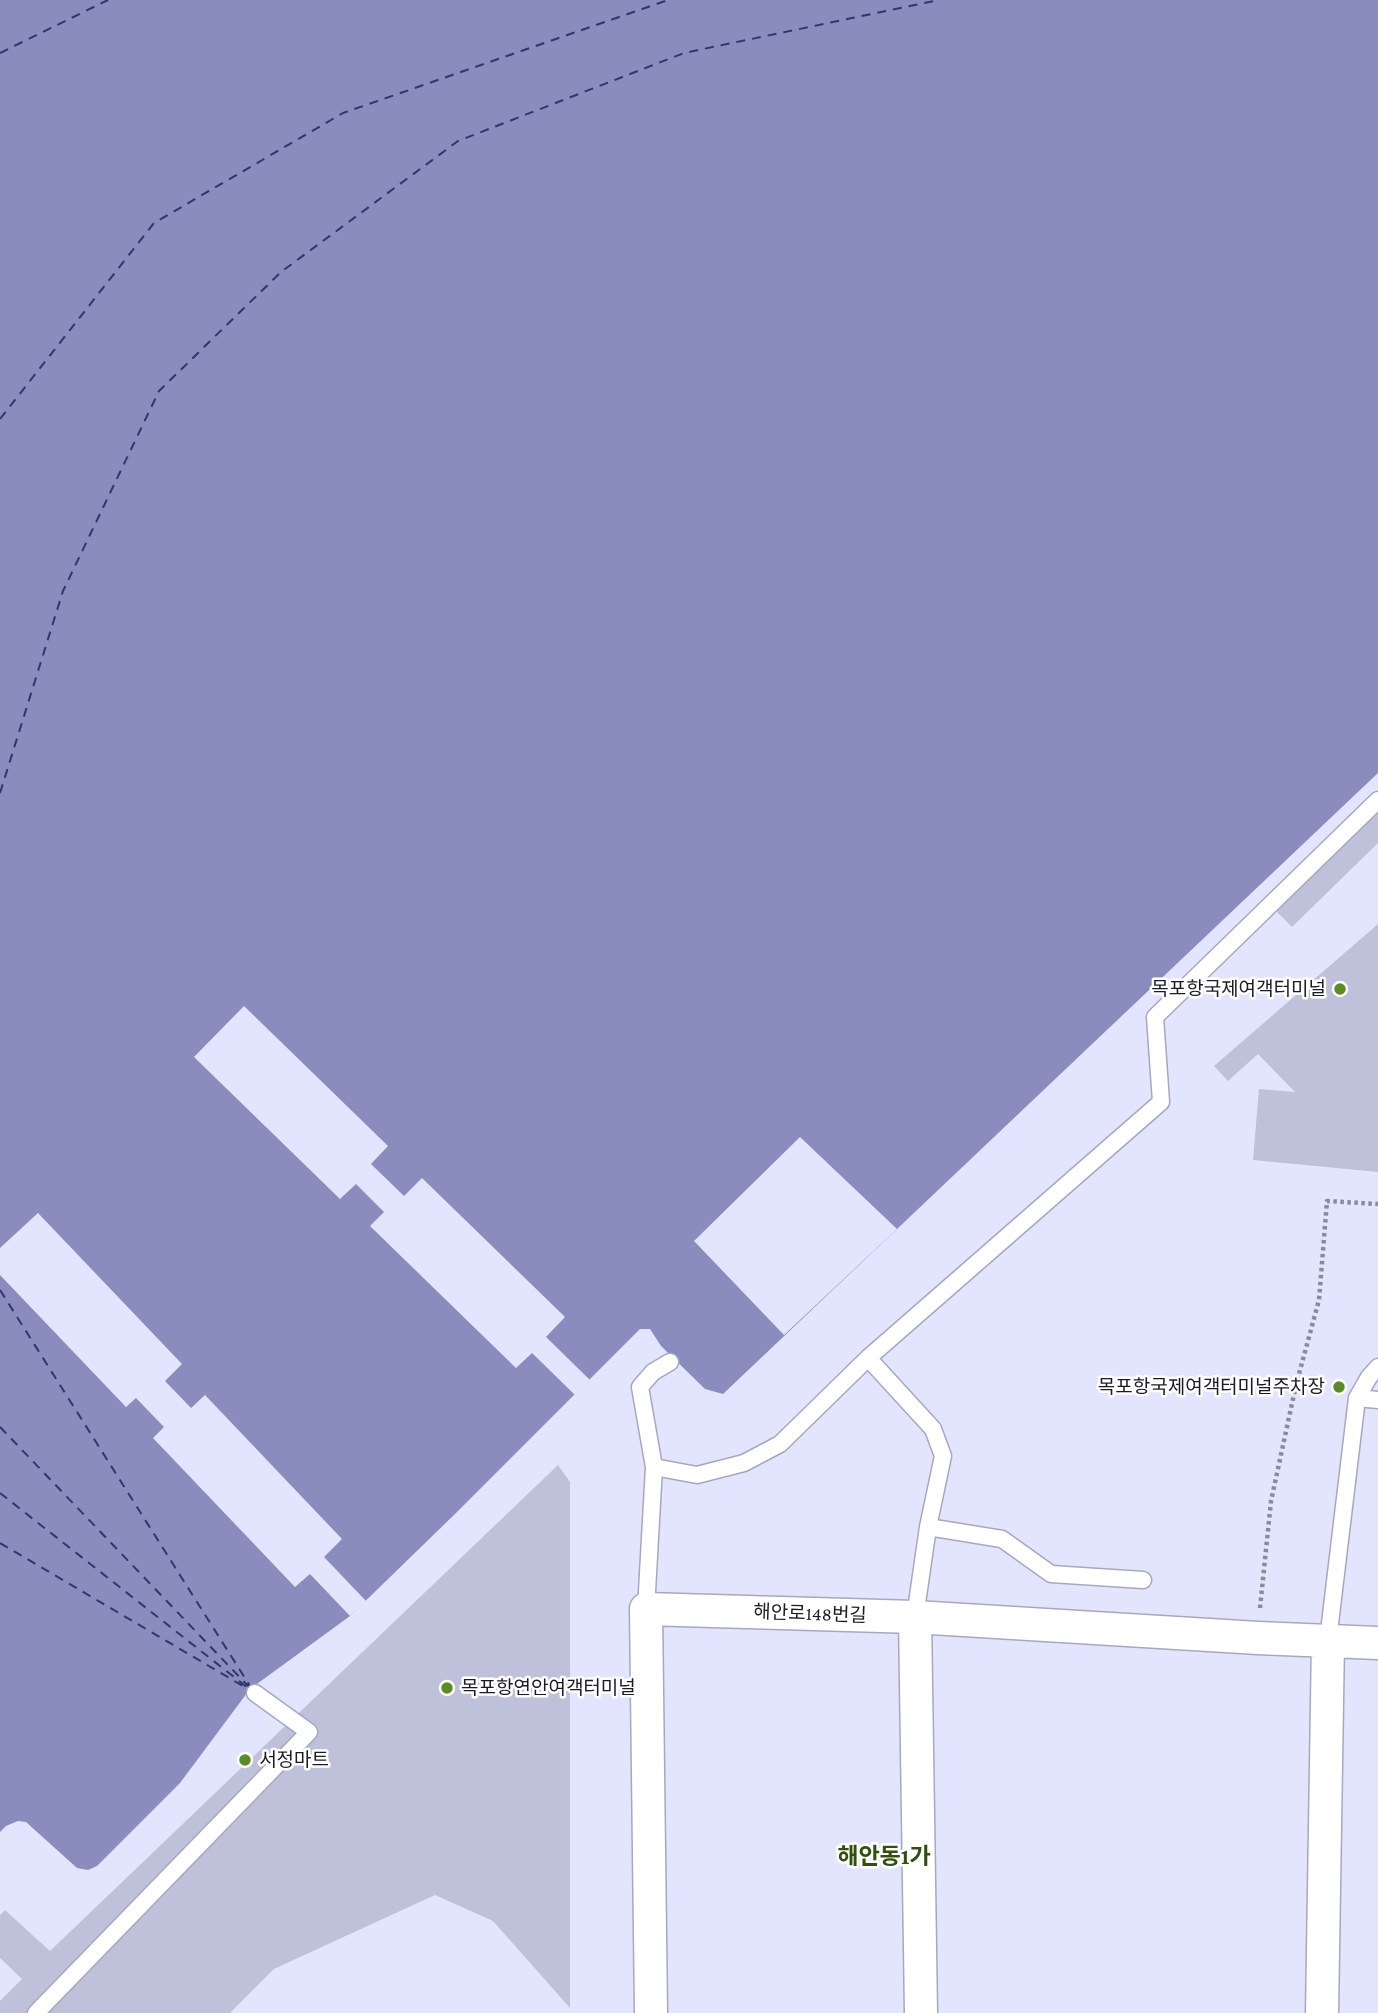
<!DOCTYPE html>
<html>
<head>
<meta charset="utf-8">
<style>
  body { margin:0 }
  canvas { display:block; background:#e3e5ff }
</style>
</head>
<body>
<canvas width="1378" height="2013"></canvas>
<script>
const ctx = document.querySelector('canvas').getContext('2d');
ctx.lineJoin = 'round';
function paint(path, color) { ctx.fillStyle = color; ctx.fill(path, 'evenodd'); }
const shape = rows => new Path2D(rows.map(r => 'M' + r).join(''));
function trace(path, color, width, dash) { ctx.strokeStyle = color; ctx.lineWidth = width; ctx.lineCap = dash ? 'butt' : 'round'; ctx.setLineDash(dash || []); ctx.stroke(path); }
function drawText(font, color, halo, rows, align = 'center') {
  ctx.font = font + ' "Crimson Pro","Noto Sans KR",serif'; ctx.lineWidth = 5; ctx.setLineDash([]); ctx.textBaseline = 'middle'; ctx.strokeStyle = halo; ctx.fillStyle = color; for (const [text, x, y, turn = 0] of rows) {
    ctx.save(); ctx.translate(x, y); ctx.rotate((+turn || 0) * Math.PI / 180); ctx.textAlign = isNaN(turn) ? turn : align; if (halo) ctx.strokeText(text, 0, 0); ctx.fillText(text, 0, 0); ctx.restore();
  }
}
const water = shape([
  [0,0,1378,0,1378,773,723,1394,705,1389,661,1346,650,1329,640,1329,457,1512,350,1616,250,1689,180,1783,97,1866,88,1870,77,1868,26,1822,18,1821,6,1826,0,1832]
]);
const pier = shape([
  [244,1006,388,1146,371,1164,404,1196,422,1178,565,1317,546,1337,590,1380,575,1395,532,1353,516,1368,370,1226,384,1212,356,1184,340,1199,194,1057],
  [800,1137,897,1229,784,1335,694,1241],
  [38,1213,182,1364,165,1381,191,1408,205,1395,342,1539,324,1557,366,1601,350,1616,310,1574,295,1587,153,1438,164,1427,136,1398,126,1407,0,1275,0,1248]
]);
const ferry = shape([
  [0,53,108,0],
  [0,419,154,223,343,113,668,0],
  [0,793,63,591,159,391,281,272,458,141,684,53,939,0],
  [0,1290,250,1686],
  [0,1427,251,1689],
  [0,1493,248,1688],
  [0,1543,248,1689]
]);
const building = shape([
  [1378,811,1378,843,1292,927,1276,911],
  [1378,924,1378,1172,1253,1160,1259,1089,1295,1092,1258,1054,1228,1081,1214,1066],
  [558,1465,570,1482,570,2008,493,1921,435,1895,274,1969,230,2013,0,2013,0,2001,22,1979,0,1958,0,1915,5,1910,50,1951]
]);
const path = shape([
  [1260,1608,1271,1501,1296,1385,1319,1300,1327,1201,1378,1204]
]);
const service = shape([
  [868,1358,933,1429,943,1456,928,1527,915,1617],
  [1357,1398,1378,1400],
  [654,1467,697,1475,744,1463,780,1444,868,1358,1161,1102,1155,1017,1378,800],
  [928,1527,1002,1539,1051,1574,1143,1580],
  [646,1609,654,1467,640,1387,653,1372,670,1362],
  [1328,1640,1357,1398,1369,1377,1378,1367],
  [36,2013,309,1732,255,1693]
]);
const minor = shape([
  [915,1617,921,2013],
  [651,2013,646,1609,915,1617,1258,1638,1378,1643],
  [1322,2013,1328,1640]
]);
const markers = [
  [1340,989,7,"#5b8d24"],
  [1339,1387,7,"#5b8d24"],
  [447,1688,7,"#5b8d24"],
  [245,1760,7,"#5b8d24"]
];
const poiNames = [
  ["목포항국제여객터미널",1326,989],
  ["목포항국제여객터미널주차장",1325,1387],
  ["목포항연안여객터미널",461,1688,"left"],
  ["서정마트",259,1760,"left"]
];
const streetNames = [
  ["해안로148번길",810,1614,2]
];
const quarterNames = [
  ["해안동1가",884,1857]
];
paint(water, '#898cbd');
paint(pier, '#e3e5ff');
trace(ferry, '#363371', 2, [9, 7]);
paint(building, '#bfc1da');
trace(service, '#a6a8c0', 19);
trace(minor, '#a6a8c0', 35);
trace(path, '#898a9c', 4.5, [3.5, 3.5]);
trace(service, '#fff', 16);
trace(minor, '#fff', 32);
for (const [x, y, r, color] of markers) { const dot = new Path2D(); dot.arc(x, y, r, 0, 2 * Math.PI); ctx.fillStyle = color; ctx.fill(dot); trace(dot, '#fff', 2.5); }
drawText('19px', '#1b1b24', '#fff', poiNames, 'right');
drawText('19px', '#1b1b24', '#fff', streetNames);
drawText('bold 23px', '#30500b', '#fff', quarterNames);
</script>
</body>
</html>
